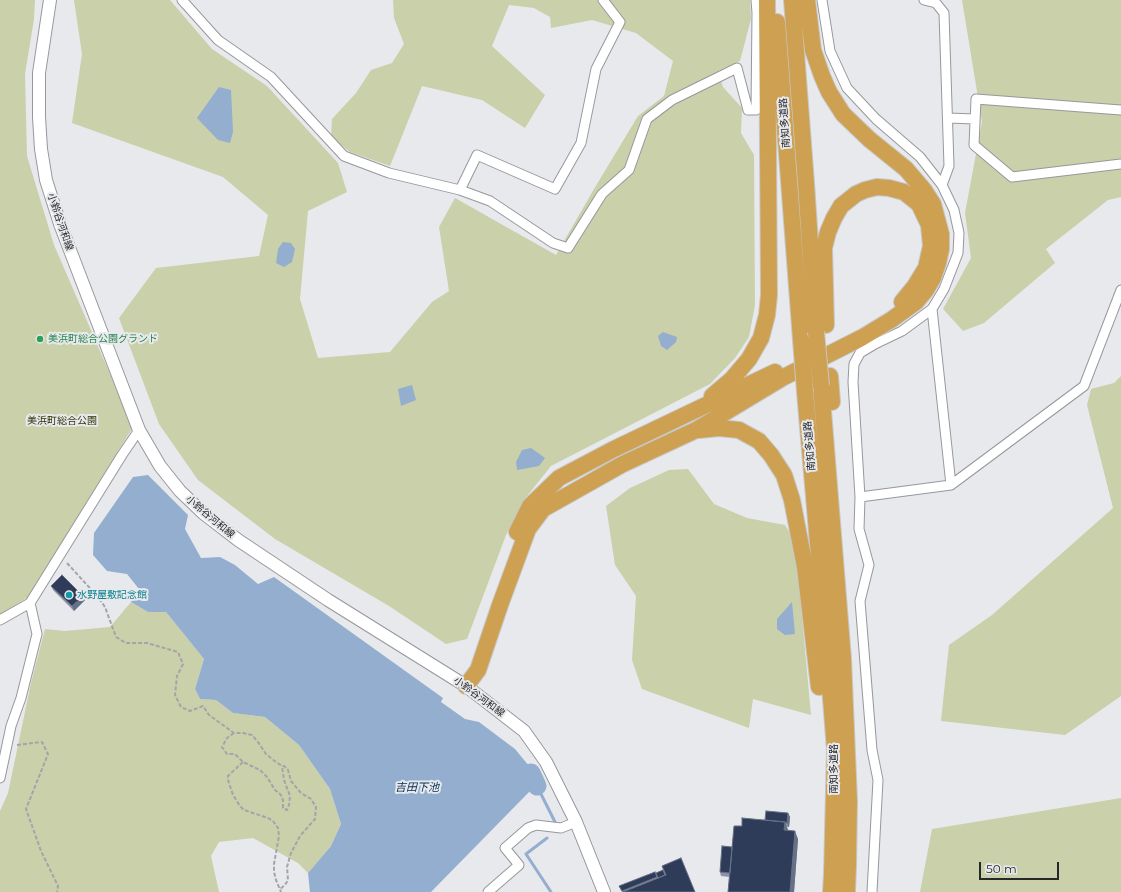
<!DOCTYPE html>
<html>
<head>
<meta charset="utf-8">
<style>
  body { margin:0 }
  #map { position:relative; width:1121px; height:892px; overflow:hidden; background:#e8e9ed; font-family:Montserrat,sans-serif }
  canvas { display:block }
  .scale { position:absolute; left:979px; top:862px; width:80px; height:18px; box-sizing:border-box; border:2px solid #262728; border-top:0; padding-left:5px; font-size:12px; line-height:14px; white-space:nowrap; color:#262728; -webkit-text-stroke:3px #e8e9ed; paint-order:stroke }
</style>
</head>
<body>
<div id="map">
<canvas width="1121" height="892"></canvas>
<div class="scale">50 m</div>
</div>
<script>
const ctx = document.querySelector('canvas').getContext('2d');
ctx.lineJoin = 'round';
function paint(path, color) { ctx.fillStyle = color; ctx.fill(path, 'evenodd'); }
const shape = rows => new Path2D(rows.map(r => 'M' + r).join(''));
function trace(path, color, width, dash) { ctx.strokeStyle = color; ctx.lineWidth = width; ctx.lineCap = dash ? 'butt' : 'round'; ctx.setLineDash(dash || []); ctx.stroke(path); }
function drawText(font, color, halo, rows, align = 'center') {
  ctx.font = font + ' Montserrat,"Noto Sans JP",sans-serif'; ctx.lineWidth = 4; ctx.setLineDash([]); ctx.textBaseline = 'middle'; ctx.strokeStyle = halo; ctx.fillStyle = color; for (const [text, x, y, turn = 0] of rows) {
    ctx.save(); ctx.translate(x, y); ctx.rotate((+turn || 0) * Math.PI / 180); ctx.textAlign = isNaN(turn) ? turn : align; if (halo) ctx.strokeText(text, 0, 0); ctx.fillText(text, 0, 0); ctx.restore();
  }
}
const green = shape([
  [0,0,35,0,34,19,25,74,27,156,54,245,133,427,28,597,0,615],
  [74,0,170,0,212,49,267,86,338,163,347,192,308,211,300,299,318,358,390,352,432,302,449,291,439,227,455,198,556,255,594,189,638,116,664,96,673,61,636,33,592,20,551,28,550,17,534,8,509,5,492,46,545,95,525,128,482,100,422,86,390,166,350,152,331,137,332,119,356,93,371,70,392,63,404,44,394,18,393,0,750,0,751,19,740,61,718,71,723,87,742,108,741,133,754,155,755,305,749,337,735,358,710,384,551,466,524,500,506,535,467,639,446,644,389,606,275,539,198,480,159,424,119,318,156,268,259,256,268,215,223,177,72,123,82,54],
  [962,0,1121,0,1121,197,1108,200,1046,249,1055,263,984,323,963,331,943,309,971,258,965,213,982,122],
  [1121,376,1121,696,1065,735,941,721,949,645,992,615,1113,508,1087,405,1091,389,1114,383],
  [688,469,714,504,747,518,785,525,795,541,811,715,753,699,749,728,642,689,632,660,636,596,615,565,606,506,630,488,669,470],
  [131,602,148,612,166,612,204,659,195,689,200,699,216,700,233,713,265,717,299,745,330,789,341,824,331,846,308,873,298,863,253,838,219,842,211,856,219,892,0,892,0,811,8,793,31,683,45,629,65,631,110,627],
  [1121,798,1121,892,920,892,932,829]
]);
const water = shape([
  [219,87,231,90,233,132,230,143,218,140,197,118],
  [283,242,291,243,295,249,292,262,284,267,276,263,278,249],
  [663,332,677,337,676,342,667,350,661,346,658,336],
  [412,385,416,400,401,406,398,389],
  [531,448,545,458,539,466,517,470,516,462,522,450],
  [148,475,188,515,185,529,201,558,220,557,235,565,258,584,274,577,443,698,441,702,465,719,479,722,515,749,534,772,528,775,531,790,431,892,310,892,308,873,331,846,341,824,330,789,299,745,265,717,233,713,216,700,200,699,195,689,204,659,166,612,148,612,131,602,139,589,127,574,107,571,93,555,94,533,133,477],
  [792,602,795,634,785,635,777,629,777,619]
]);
const stream = shape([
  [537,786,555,822],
  [547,838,526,854,551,892]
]);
const river = shape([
  [531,773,537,786]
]);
const path = shape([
  [67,563,98,597,105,607,116,637,126,643,147,643,178,652,183,664,177,676,175,695,181,707,190,711,203,706,209,715,234,733,243,733,252,735,258,742,266,754,276,762,282,766,284,766,288,770,291,781,301,793,311,799,316,807,315,819,300,836,291,853,287,867,288,880,285,885,280,889],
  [234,733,227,738,222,747,227,754,235,754,243,762,260,770,267,777,275,790,281,795,283,800,283,808,287,810,289,805,290,796,284,780,282,766],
  [17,745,42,742,48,754,26,809,41,851,58,886,57,892],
  [243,762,230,774,228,776,228,780,233,795,240,806,244,810,268,818,273,821,278,828,279,836,274,864,274,872,276,880,281,892]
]);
const street = shape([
  [182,0,218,40,271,77,344,156,389,173,460,190,490,201,553,243,568,248,602,194,629,170,647,119,672,100,737,68,748,110,756,110,757,13,756,0],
  [822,0,830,51,847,88,876,119,920,157,942,185],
  [924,0,936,3,944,13,949,166,942,185,954,210,959,233,958,253,944,289,932,309,951,485],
  [1121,110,976,99,974,145,1012,177,1121,164],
  [948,118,975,119],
  [460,190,477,155,555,189,581,143,596,69,620,22,603,0],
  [860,497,853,382,854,364,860,353,875,344,902,331,932,309],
  [0,620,30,603,122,455,139,430],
  [0,778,11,726,21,698,37,634,30,603],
  [488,892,519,865,505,848,528,828,536,825,561,828,576,822],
  [872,892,878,780,872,750,860,601,869,565,859,529,860,497,951,485,1084,386,1121,290]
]);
const secondary = shape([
  [50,0,39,73,39,117,41,149,46,180,60,224,139,430,160,466,180,491,203,513,238,540,328,600,466,686,524,731,546,762,576,822,604,892]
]);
const highway = shape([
  [792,0,806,183,816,332],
  [777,22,801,340],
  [826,325,824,248,828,232,834,218,841,206,856,194,865,190,877,187,889,188,904,192,919,204,929,225,931,246,926,268,915,286,902,302],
  [830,376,832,402],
  [821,386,843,659,849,801,848,865,847,892],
  [805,392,827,648,835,750,832,874,831,892],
  [712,396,732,379,749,359,761,338,767,315,769,295,767,0],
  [699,430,719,428,739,430,759,441,771,455,784,475,792,500,805,567,819,687],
  [517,532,530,506,559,478,614,449,775,372],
  [466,686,478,670,500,605,528,529,543,509,623,464,696,430,784,377,863,337,891,320,916,302,926,290,933,278,938,263,941,249,941,234,933,204,924,190,906,169,869,139,843,114,829,92,822,76,813,50,807,0]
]);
const highwayBridge = shape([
  [816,332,821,386],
  [801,340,805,392]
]);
const wall = shape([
  [51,586,85,600,74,611,53,590],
  [788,813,790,817,789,827,787,827,788,830,798,839,794,892,728,892,730,877,721,876,720,872,742,826],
  [655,872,657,878,665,875,695,892,622,892,619,886]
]);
const shadedWall = shape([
  [83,596,85,600,74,611,72,606],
  [788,813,790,817,789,827,787,823],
  [785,822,788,830,787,838,784,830],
  [795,831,798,839,794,892,790,892]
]);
const building = shape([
  [62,575,83,596,72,606,51,586,62,575],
  [766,811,788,813,787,823,786,823,785,822,765,820,766,811],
  [742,818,785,822,784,830,795,831,790,892,728,892,734,826,742,826,742,818],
  [722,846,732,847,730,873,720,872,722,846],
  [681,858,695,892,623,892,666,875,662,866,681,858],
  [663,870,665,875,658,878,656,873,663,870],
  [655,872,657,877,622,891,619,886,655,872]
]);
const markers = [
  [40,339,4,"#2e9e5b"],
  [69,595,4,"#0f9aa8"]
];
const streetNames = [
  ["南知多道路",785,123,-94],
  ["小鈴谷河和線",60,222,71],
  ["南知多道路",810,446,-95],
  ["小鈴谷河和線",210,517,40],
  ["小鈴谷河和線",479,697,36],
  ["南知多道路",834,769,-90]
];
const leisureNames = [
  ["美浜町総合公園グランド",48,339]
];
const parkNames = [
  ["美浜町総合公園",62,421]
];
const cultureNames = [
  ["水野屋敷記念館",77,595]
];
const waterNames = [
  ["吉田下池",417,788]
];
paint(green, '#c9d0aa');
paint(water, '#93aece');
trace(stream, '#93aece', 3);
trace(river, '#93aece', 19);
trace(street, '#96989b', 11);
trace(secondary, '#96989b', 14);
trace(highway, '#c7c7c7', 18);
trace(path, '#a4a5a8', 2, [4, 2]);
trace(street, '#fff', 9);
trace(secondary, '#fff', 12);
trace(highway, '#cea051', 16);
trace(highwayBridge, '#c7c7c7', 18, []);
trace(highwayBridge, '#cea051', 16);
paint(wall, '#8b92a4');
paint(shadedWall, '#667086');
paint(building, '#2e3c5a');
trace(building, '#667086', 1);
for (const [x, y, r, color] of markers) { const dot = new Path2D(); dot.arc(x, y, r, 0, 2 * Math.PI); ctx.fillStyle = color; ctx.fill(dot); trace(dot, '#e8e9ed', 1.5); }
drawText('10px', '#262728', '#e8e9ed', streetNames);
drawText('10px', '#27864d', '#e8e9ed', leisureNames, 'left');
drawText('10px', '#2e3302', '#e8e9ed', parkNames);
drawText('10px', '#0d838f', '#e8e9ed', cultureNames, 'left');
drawText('italic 11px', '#022b53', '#e8e9ed', waterNames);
</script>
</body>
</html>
